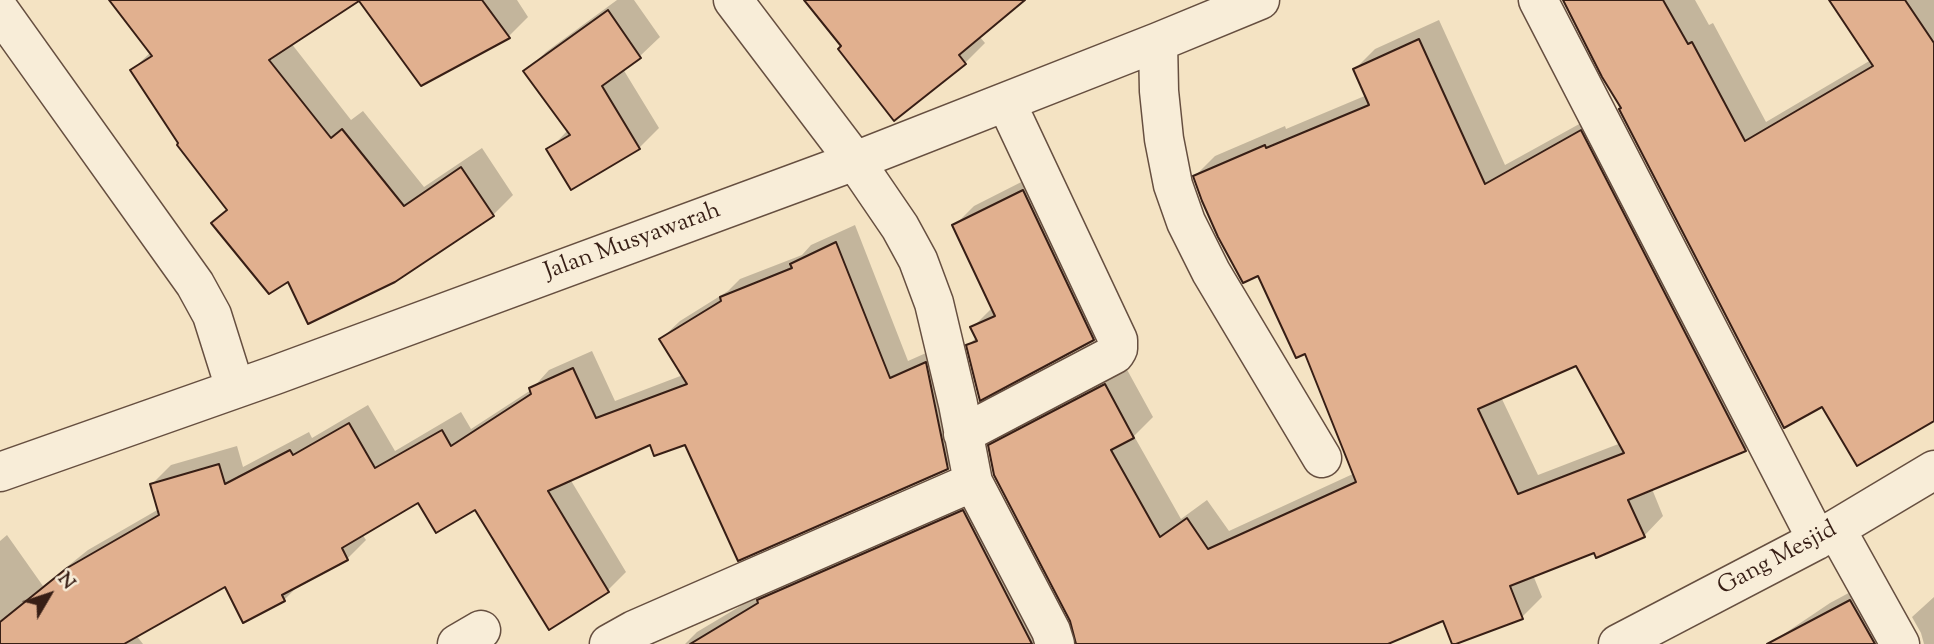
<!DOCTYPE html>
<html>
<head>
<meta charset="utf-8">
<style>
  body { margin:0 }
  #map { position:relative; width:1934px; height:644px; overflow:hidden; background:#f4e3c3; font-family:"Sorts Mill Goudy",serif }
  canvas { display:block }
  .north { position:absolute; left:14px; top:560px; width:70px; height:70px; -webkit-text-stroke:5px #f8edd8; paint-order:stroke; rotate:51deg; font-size:19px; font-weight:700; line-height:28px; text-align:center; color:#371e15 }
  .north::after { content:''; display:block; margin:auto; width:24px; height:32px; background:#371e15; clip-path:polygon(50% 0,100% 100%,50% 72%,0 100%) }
</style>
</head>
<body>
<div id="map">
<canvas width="1934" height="644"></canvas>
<div class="north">N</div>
</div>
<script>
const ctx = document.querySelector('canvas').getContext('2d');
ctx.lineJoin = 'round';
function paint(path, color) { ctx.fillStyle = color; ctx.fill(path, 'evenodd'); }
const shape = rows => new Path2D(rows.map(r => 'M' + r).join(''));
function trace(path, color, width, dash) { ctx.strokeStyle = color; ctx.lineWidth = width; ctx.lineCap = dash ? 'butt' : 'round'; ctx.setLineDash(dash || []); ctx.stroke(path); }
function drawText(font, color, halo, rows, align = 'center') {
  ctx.font = font + ' "Sorts Mill Goudy",serif'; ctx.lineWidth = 7; ctx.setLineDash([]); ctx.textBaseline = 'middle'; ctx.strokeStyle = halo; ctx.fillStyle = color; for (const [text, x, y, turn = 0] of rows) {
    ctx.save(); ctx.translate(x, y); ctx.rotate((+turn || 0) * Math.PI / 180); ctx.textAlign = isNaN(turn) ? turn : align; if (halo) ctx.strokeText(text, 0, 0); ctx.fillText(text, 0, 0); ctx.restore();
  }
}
const shadow = shape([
  [111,0,357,0,291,43,351,120,363,111,424,187,482,148,513,195,493,215,289,279,213,223,228,209,132,70,151,52],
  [360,0,517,0,528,17,508,37],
  [617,0,634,0,660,37,640,56,623,69,659,128,639,148,549,150,568,130,526,72,546,52],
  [806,0,1022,0,979,36,985,43,965,63,843,46],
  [1564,0,1695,0,1709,25,1713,23,1766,122,1871,60,1831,0,1934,0,1934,419,1822,405,1623,108],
  [1439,20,1505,165,1601,112,1765,430,1745,449,1652,489,1663,516,1644,536,1595,551,1533,575,1542,597,1522,617,1453,643,1444,619,1384,644,1078,644,1078,638,990,446,1010,426,1125,366,1153,417,1134,436,1181,519,1207,500,1229,531,1355,473,1306,352,1259,274,1195,176,1215,156,1285,126,1286,129,1367,95,1355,69,1375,49],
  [1577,363,1621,443,1538,475,1501,397],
  [1043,171,1113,319,1093,339,968,345,977,337,972,328,993,307,954,226,974,206],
  [855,225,908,361,944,345,966,449,947,467,686,443,651,443,570,479,626,572,607,591,475,508,419,501,362,534,366,540,347,559,301,583,284,600,225,584,136,635,143,644,0,644,0,541,7,535,43,586,88,550,159,509,152,484,171,465,237,446,243,467,309,432,312,438,368,405,395,451,461,412,471,429,531,390,549,370,592,351,615,401,683,375,661,339,680,321,728,291,740,279,802,255,811,245],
  [988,487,1065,636,1078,642,1075,644,685,644,697,632,774,586],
  [1871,581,1911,644,1769,644,1830,603],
  [1934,597,1934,644,1924,644,1921,633,1912,617]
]);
const building = shape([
  [109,0,482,0,510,38,421,86,359,1,269,60,331,138,342,129,404,206,461,167,494,216,395,282,308,324,288,282,269,294,211,223,227,210,177,145,178,143,130,70,152,56,109,0],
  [804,0,1025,0,959,55,966,64,894,121,838,49,841,46,804,0],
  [1563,0,1663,0,1688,44,1692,42,1745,141,1873,66,1829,0,1905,0,1934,43,1934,421,1857,466,1822,407,1784,428,1619,109,1621,108,1602,77,1563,0],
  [608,10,641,58,602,86,640,149,571,190,546,149,570,135,523,71,608,10],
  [1419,39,1485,184,1581,130,1746,451,1628,500,1645,537,1596,558,1594,553,1510,586,1523,619,1456,644,1452,644,1443,621,1388,644,1076,644,1070,621,994,475,988,445,1105,384,1134,438,1111,450,1160,537,1187,518,1208,549,1356,482,1305,354,1296,358,1258,276,1243,283,1218,237,1202,201,1193,176,1265,145,1266,148,1369,105,1353,69,1419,39],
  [1576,366,1624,453,1518,494,1478,409,1576,366],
  [1023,190,1094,340,980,401,966,345,977,341,970,327,995,316,952,225,1023,190],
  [836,242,890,378,926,362,948,469,738,561,685,445,654,456,650,445,548,491,609,592,549,630,475,510,436,533,418,503,342,548,348,560,282,595,285,601,243,623,225,587,124,644,0,644,0,622,67,568,159,515,150,484,219,464,225,484,290,450,293,455,349,423,375,468,442,430,451,446,531,394,529,388,573,368,596,418,687,384,659,339,721,301,720,297,792,268,790,264,836,242],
  [963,510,1032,644,690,644,758,603,757,600,963,510],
  [1850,600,1875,644,1767,644,1850,600]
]);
const street = shape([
  [733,0,855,161,900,227,918,260,934,303,958,404,973,482,1051,631,1055,644],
  [1538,0,1817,540],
  [0,11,195,284,212,315,235,388],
  [1158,42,1159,91,1164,139,1173,185,1186,222,1211,272,1322,458],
  [963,434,1115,354,1118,349,1118,340,1006,102],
  [0,472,275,375,855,161,1158,42,1260,0],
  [1836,529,1900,644],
  [457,644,481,630],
  [609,644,634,630,973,482],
  [1618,644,1817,540,1934,470]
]);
const streetNames = [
  ["Jalan Musyawarah",633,243,-20],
  ["Gang Mesjid",1778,560,-28]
];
paint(shadow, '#0003');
paint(building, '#e1b08f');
trace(building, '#371e15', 2);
trace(street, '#664f40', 41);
trace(street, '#f8edd8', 38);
drawText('24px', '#371e15', '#f8edd8', streetNames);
</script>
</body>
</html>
